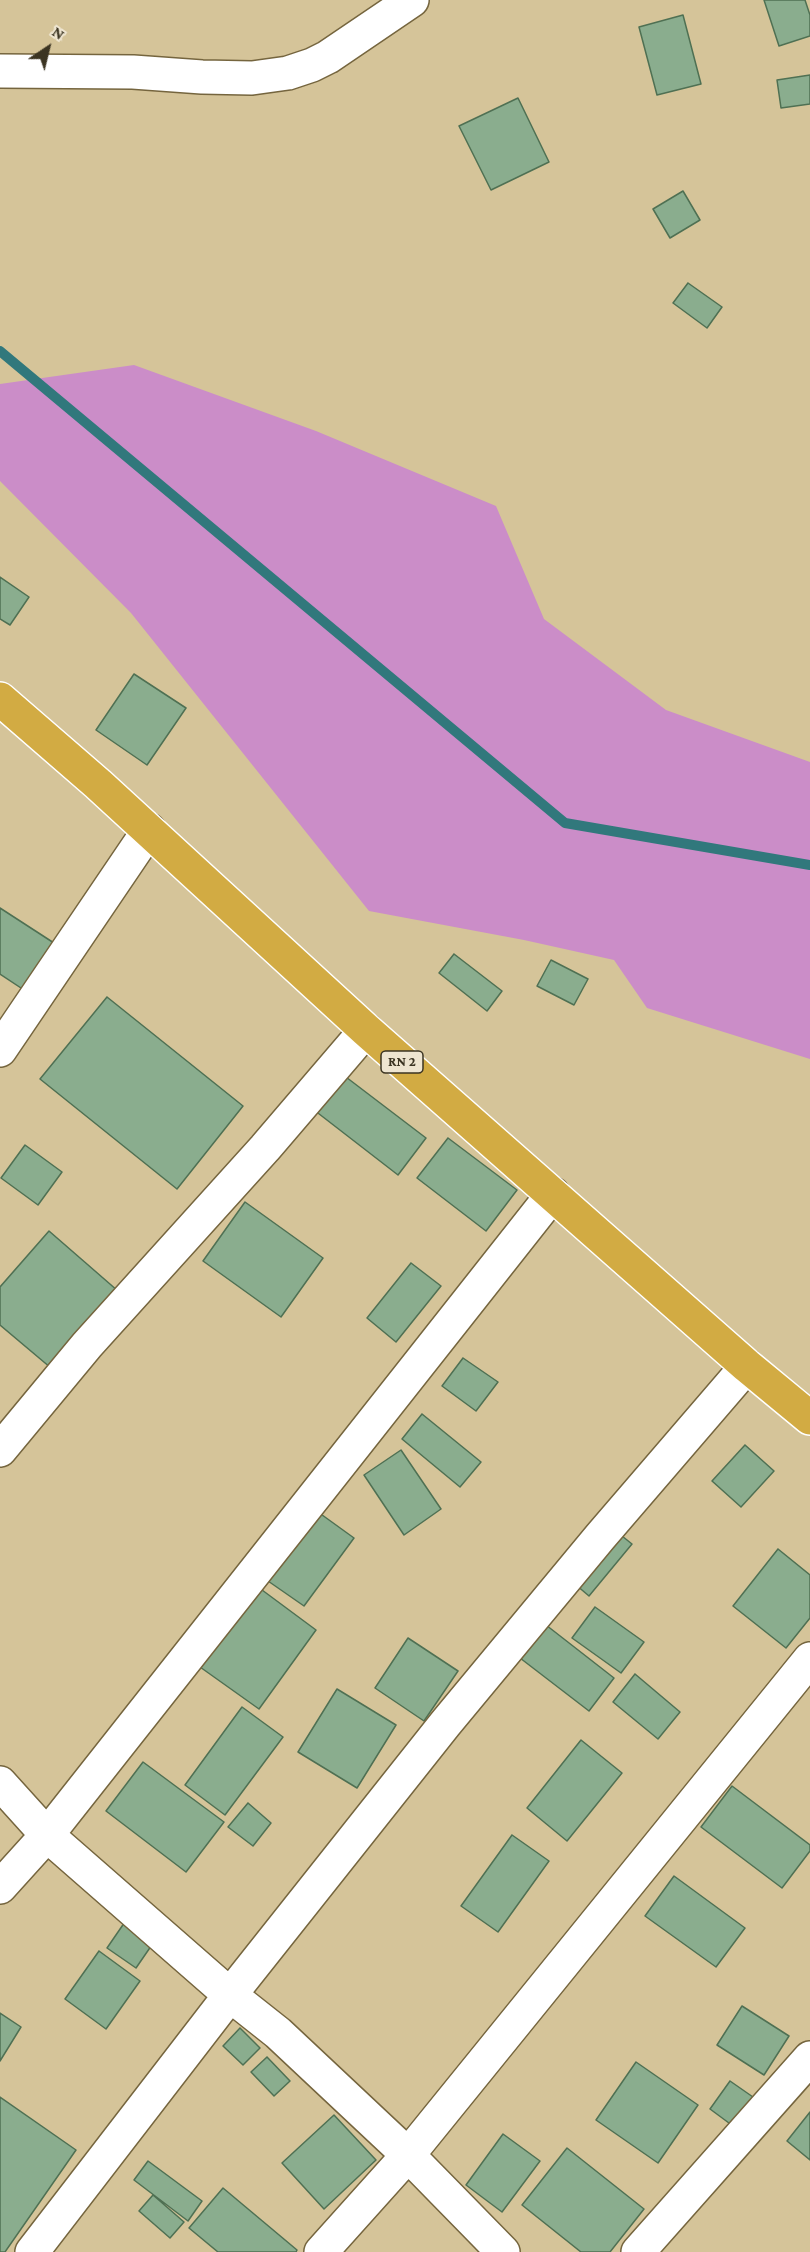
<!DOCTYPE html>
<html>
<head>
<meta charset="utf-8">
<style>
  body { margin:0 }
  #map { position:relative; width:810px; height:2252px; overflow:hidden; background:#d5c499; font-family:"Crimson Pro",serif }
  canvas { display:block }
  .north { position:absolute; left:18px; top:18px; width:60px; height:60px; -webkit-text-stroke:4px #eee5d0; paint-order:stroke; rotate:35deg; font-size:16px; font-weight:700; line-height:24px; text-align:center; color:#3b3422 }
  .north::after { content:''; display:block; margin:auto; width:21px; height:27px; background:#3b3422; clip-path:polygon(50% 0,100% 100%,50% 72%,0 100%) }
</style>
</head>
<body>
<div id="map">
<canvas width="810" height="2252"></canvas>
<div class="north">N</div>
</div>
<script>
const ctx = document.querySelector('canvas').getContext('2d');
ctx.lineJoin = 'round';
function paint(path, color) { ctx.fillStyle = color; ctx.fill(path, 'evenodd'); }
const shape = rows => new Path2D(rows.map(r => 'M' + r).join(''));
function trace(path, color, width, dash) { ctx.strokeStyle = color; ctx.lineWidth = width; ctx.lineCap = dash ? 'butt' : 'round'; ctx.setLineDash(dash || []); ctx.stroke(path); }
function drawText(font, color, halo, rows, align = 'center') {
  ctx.font = font + ' "Crimson Pro",serif'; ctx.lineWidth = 5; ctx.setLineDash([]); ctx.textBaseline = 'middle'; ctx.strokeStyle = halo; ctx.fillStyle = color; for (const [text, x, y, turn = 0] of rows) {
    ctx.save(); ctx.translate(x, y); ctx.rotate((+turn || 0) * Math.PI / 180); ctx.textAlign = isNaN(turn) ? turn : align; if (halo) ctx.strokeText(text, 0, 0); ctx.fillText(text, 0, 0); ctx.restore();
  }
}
const green = shape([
  [134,365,316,431,496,506,544,619,666,710,810,762,810,1059,647,1008,614,960,524,940,369,911,131,613,0,481,0,384]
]);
const stream = shape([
  [0,351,565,823,810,865]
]);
const building = shape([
  [764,0,805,0,810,15,810,36,779,46,764,0],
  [683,15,701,84,657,95,639,27,683,15],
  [810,75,810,104,781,108,777,80,810,75],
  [518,98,549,162,491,190,459,126,518,98],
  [683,191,700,220,670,238,653,209,683,191],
  [688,283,722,307,707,328,673,303,688,283],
  [0,577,29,597,10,625,0,619,0,577],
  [134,674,186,708,147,765,96,730,134,674],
  [0,908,54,943,24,990,0,974,0,908],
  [454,954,502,991,487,1011,439,973,454,954],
  [551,960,588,979,574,1005,537,986,551,960],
  [107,997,243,1106,177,1189,40,1079,107,997],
  [342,1074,426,1138,398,1175,314,1110,342,1074],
  [448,1138,517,1190,486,1231,417,1178,448,1138],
  [25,1145,62,1172,38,1205,1,1178,25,1145],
  [245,1202,323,1258,281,1317,203,1261,245,1202],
  [49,1231,118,1291,51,1368,0,1325,0,1287,49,1231],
  [411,1263,441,1286,396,1342,367,1318,411,1263],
  [463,1358,498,1382,476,1411,442,1386,463,1358],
  [422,1414,481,1462,460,1487,402,1439,422,1414],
  [745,1445,774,1471,741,1507,712,1481,745,1445],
  [401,1450,441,1509,404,1535,364,1475,401,1450],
  [318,1512,354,1538,304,1606,268,1581,318,1512],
  [612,1528,632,1544,589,1596,569,1579,612,1528],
  [778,1549,810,1575,810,1618,786,1648,733,1606,778,1549],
  [258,1587,316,1630,259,1709,200,1667,258,1587],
  [595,1607,644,1642,621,1673,572,1638,595,1607],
  [546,1625,614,1678,589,1711,520,1658,546,1625],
  [408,1638,458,1671,424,1721,375,1688,408,1638],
  [635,1674,680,1712,658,1739,613,1702,635,1674],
  [337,1689,396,1725,357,1788,298,1752,337,1689],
  [242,1707,283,1737,225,1815,185,1785,242,1707],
  [581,1740,622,1773,567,1841,527,1808,581,1740],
  [143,1762,224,1822,186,1872,106,1811,143,1762],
  [732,1786,810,1845,810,1851,782,1888,701,1827,732,1786],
  [248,1803,271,1823,253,1846,228,1827,248,1803],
  [512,1835,549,1861,498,1932,461,1906,512,1835],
  [674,1876,745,1928,716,1967,645,1916,674,1876],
  [129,1916,158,1936,136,1968,107,1948,129,1916],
  [99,1951,140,1981,106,2029,65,1999,99,1951],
  [742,2006,789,2036,764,2075,717,2045,742,2006],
  [0,2013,21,2027,0,2061,0,2013],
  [240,2028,260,2048,243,2065,223,2046,240,2028],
  [267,2057,290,2081,274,2096,251,2072,267,2057],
  [636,2062,698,2105,658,2163,596,2120,636,2062],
  [730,2081,753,2097,733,2126,710,2109,730,2081],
  [0,2097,76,2150,5,2252,0,2252,0,2097],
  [810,2112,810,2160,787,2141,810,2112],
  [334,2115,376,2160,324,2209,282,2163,334,2115],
  [503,2134,540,2161,502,2212,466,2185,503,2134],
  [567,2148,644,2209,610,2252,581,2252,522,2205,567,2148],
  [148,2161,202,2201,188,2221,134,2180,148,2161],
  [223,2188,297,2250,296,2252,218,2252,189,2228,223,2188],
  [153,2195,184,2222,170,2238,139,2211,153,2195]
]);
const street = shape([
  [0,71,133,72,202,77,252,78,288,73,312,65,328,57,412,0],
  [0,1050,149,830],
  [0,1450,87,1345,265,1148,366,1030],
  [0,1783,47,1835,230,1995,278,2033,408,2155,503,2252],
  [0,1887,47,1835,553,1194],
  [32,2252,230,1995,445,1724,600,1537,747,1366],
  [321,2252,408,2155,810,1659],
  [638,2252,810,2058]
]);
const highway = shape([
  [0,699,98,784,366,1030,747,1366,810,1418]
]);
const shields = [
  [402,1062,42]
];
const shieldNames = [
  ["RN 2",402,1062]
];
paint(green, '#cb8dc8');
trace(stream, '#31787c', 10);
paint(building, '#8aad8e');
trace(building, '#4f7053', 1.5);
trace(street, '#75653e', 36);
trace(highway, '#fff', 36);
trace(street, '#fff', 33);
trace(highway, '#d2ab43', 33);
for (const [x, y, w] of shields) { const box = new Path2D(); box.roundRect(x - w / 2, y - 11, w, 22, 4.5); ctx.fillStyle = '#eee5d0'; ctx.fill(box); trace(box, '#3b3422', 1.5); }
drawText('bold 14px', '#3b3422', null, shieldNames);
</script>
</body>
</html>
